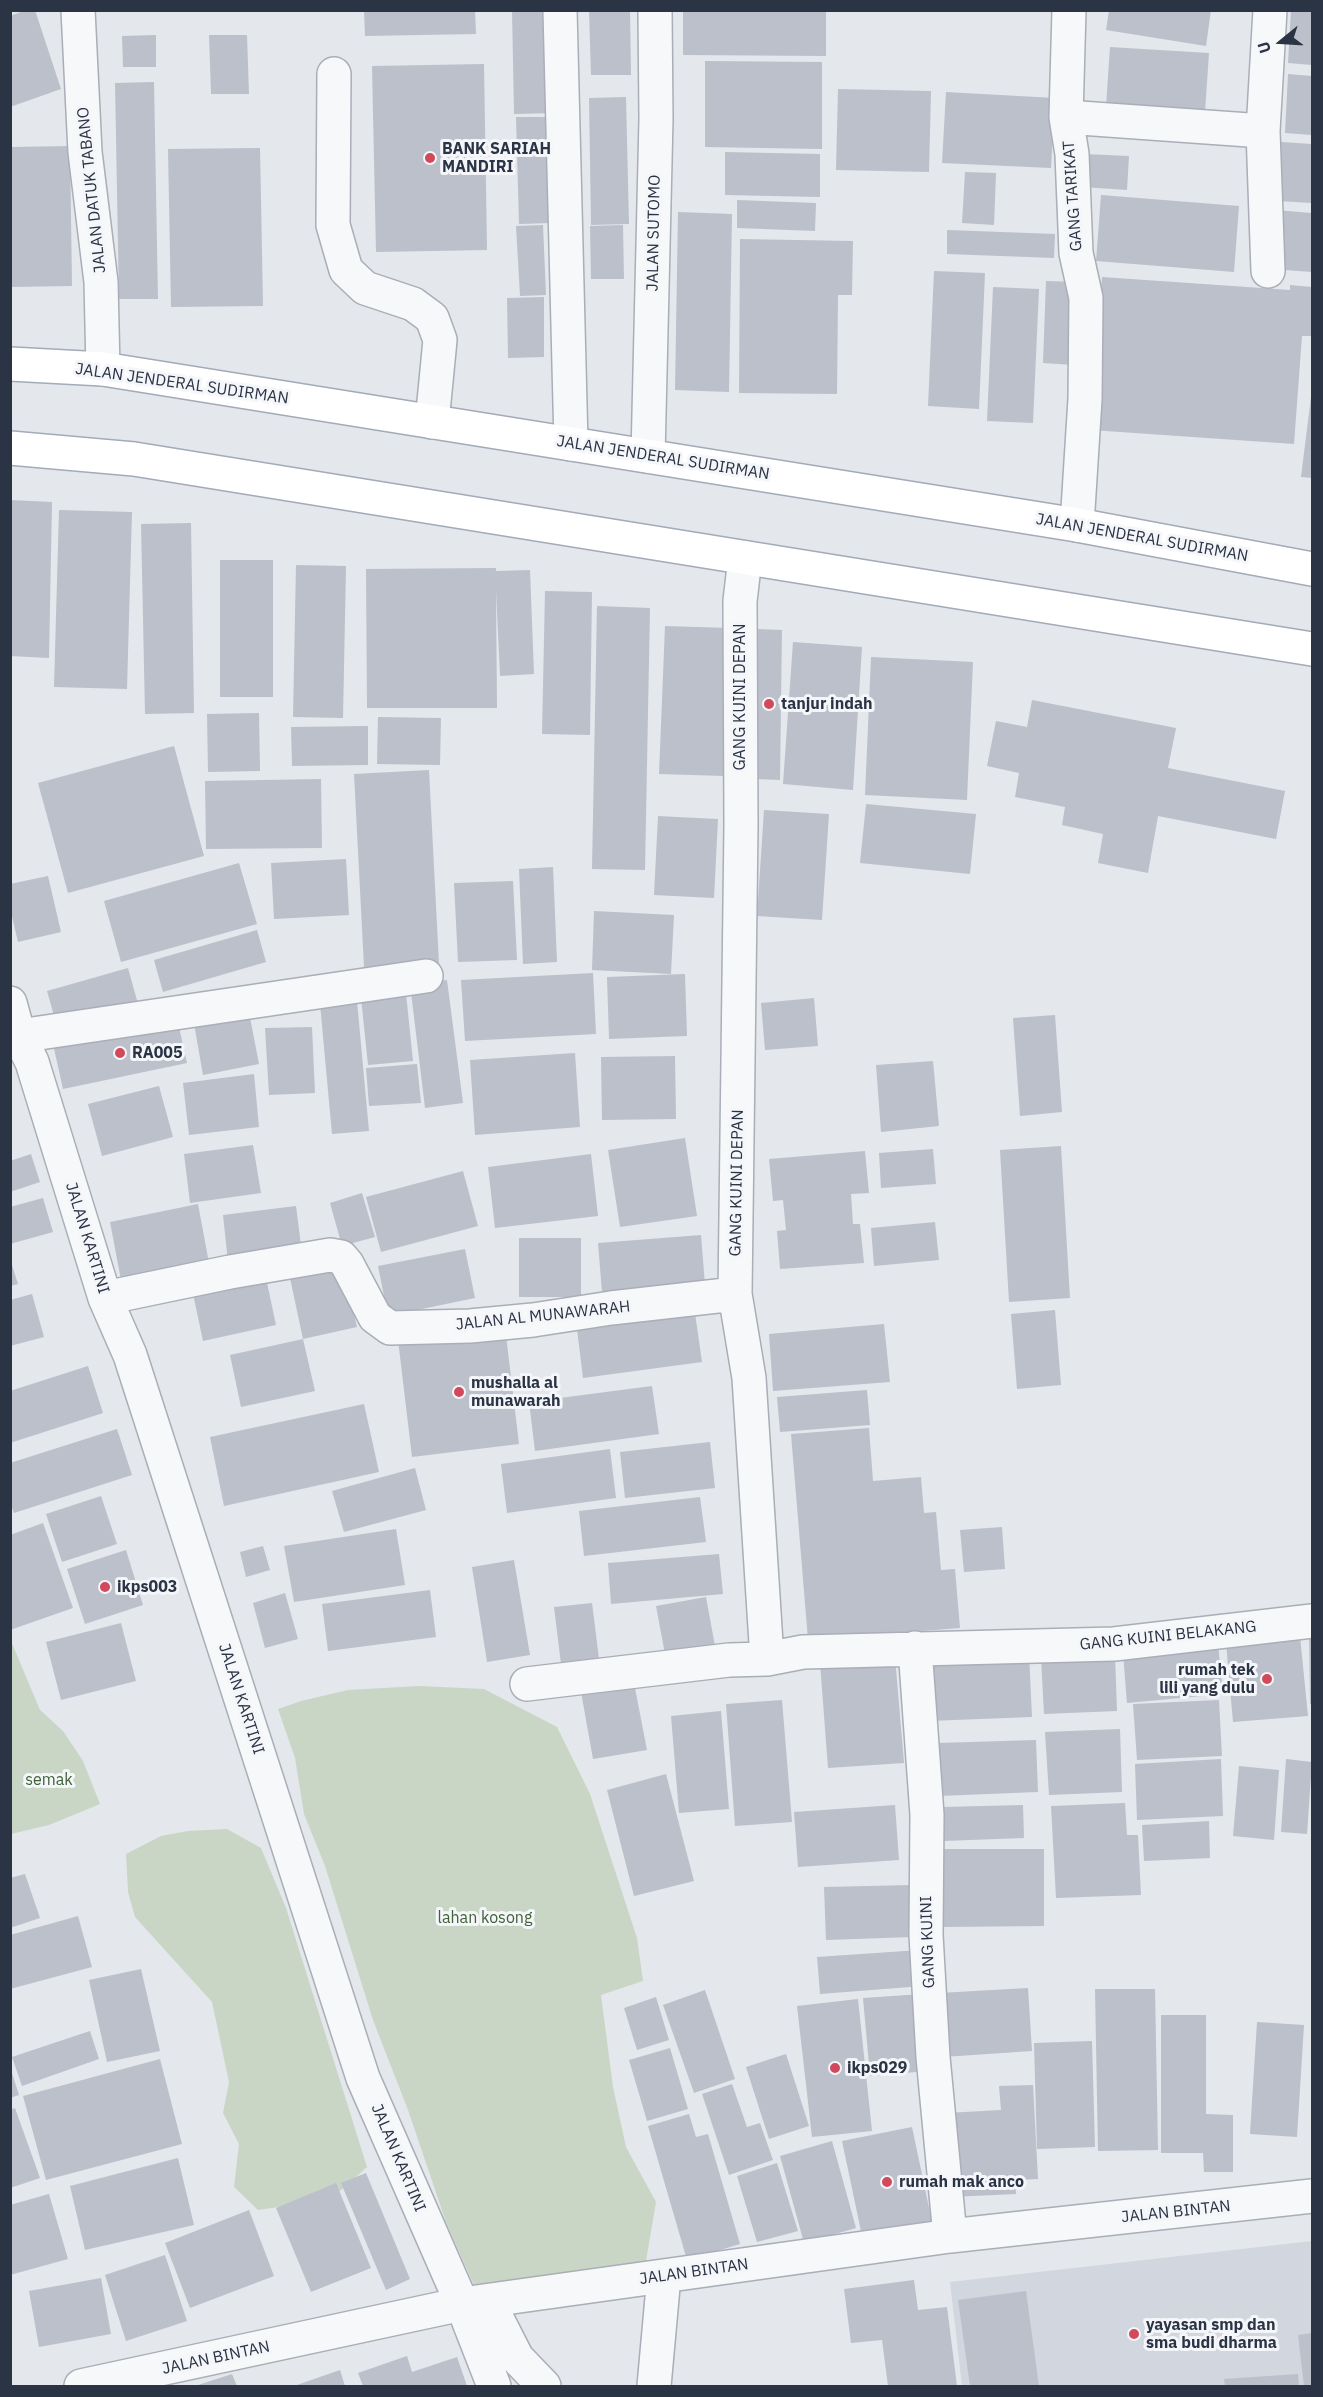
<!DOCTYPE html>
<html>
<head>
<meta charset="utf-8">
<style>
  body { margin:0 }
  #map { position:relative; width:1323px; height:2397px; overflow:hidden; background:#e4e7ec; font-family:"IBM Plex Sans",sans-serif }
  canvas { display:block }
  .frame { position:absolute; inset:0; border:12px solid #2b3445; pointer-events:none }
  .north { position:absolute; left:1251px; top:12px; width:60px; height:60px; -webkit-text-stroke:4px #f4f6f9; paint-order:stroke; rotate:252deg; font-size:16px; font-weight:700; line-height:24px; text-align:center; color:#2b3445 }
  .north::after { content:''; display:block; margin:auto; width:21px; height:27px; background:#2b3445; clip-path:polygon(50% 0,100% 100%,50% 72%,0 100%) }
</style>
</head>
<body>
<div id="map">
<canvas width="1323" height="2397"></canvas>
<div class="frame"></div>
<div class="north">U</div>
</div>
<script>
const ctx = document.querySelector('canvas').getContext('2d');
ctx.lineJoin = 'round';
function paint(path, color) { ctx.fillStyle = color; ctx.fill(path, 'evenodd'); }
const shape = rows => new Path2D(rows.map(r => 'M' + r).join(''));
function trace(path, color, width, dash) { ctx.strokeStyle = color; ctx.lineWidth = width; ctx.lineCap = dash ? 'butt' : 'round'; ctx.setLineDash(dash || []); ctx.stroke(path); }
function drawText(font, color, halo, rows, align = 'center') {
  ctx.font = font + ' "IBM Plex Sans",sans-serif'; ctx.lineWidth = 6; ctx.setLineDash([]); ctx.textBaseline = 'middle'; ctx.strokeStyle = halo; ctx.fillStyle = color; for (const [text, x, y, turn = 0] of rows) {
    ctx.save(); ctx.translate(x, y); ctx.rotate((+turn || 0) * Math.PI / 180); ctx.textAlign = isNaN(turn) ? turn : align; if (halo) ctx.strokeText(text, 0, 0); ctx.fillText(text, 0, 0); ctx.restore();
  }
}
const built = shape([
  [1312,2241,1312,2386,962,2386,950,2282]
]);
const green = shape([
  [11,1641,40,1710,63,1731,83,1761,100,1804,49,1825,11,1834],
  [419,1686,484,1689,557,1727,590,1794,637,1938,643,1981,601,1995,613,2087,626,2147,656,2202,646,2261,609,2277,482,2303,446,2222,408,2110,373,2020,325,1866,304,1814,295,1758,278,1709,301,1701,348,1690],
  [227,1829,261,1848,286,1908,367,2167,340,2191,298,2204,258,2210,234,2187,239,2144,223,2113,229,2082,212,2002,135,1917,128,1892,126,1854,161,1836,188,1831]
]);
const building = shape([
  [26,10,35,10,61,89,10,107,10,16],
  [364,10,475,10,476,34,365,36],
  [512,10,556,10,558,113,514,114],
  [589,10,630,10,631,75,591,75],
  [683,10,826,10,826,56,683,55],
  [1109,10,1211,10,1206,46,1106,30],
  [1291,10,1312,10,1312,65,1288,63],
  [156,35,156,67,123,67,122,36],
  [209,35,247,35,249,94,211,94],
  [1110,47,1209,53,1205,112,1106,106],
  [705,61,822,62,822,149,705,147],
  [484,64,487,250,376,252,372,66],
  [1288,74,1312,76,1312,135,1285,133],
  [154,82,158,299,119,299,115,83],
  [838,89,931,91,929,172,836,170],
  [946,92,1055,98,1051,168,942,163],
  [626,97,629,224,591,225,589,98],
  [516,117,550,117,551,223,519,224],
  [1281,142,1312,144,1312,203,1278,201],
  [70,146,72,286,10,287,10,147],
  [260,148,263,306,171,307,168,149],
  [725,152,820,154,820,197,725,195],
  [1084,154,1129,156,1127,190,1082,187],
  [965,172,996,173,994,225,962,223],
  [1101,195,1239,206,1234,272,1096,261],
  [737,200,816,203,815,231,737,228],
  [1275,210,1312,213,1312,272,1271,269],
  [678,212,732,214,729,392,675,390],
  [543,225,546,295,520,296,516,226],
  [623,225,624,279,591,279,590,226],
  [947,230,1055,234,1054,258,947,254],
  [740,239,853,241,852,295,838,295,837,394,739,393],
  [934,271,985,273,979,409,928,406],
  [1102,277,1290,290,1290,285,1312,287,1312,336,1302,336,1294,444,1091,430],
  [1046,281,1077,282,1074,365,1043,363],
  [993,287,1039,289,1033,423,987,421],
  [544,297,544,357,508,358,507,298],
  [1311,397,1312,397,1312,478,1301,477],
  [10,500,52,502,49,658,10,656],
  [59,510,132,512,127,689,54,687],
  [191,523,194,713,145,714,141,524],
  [220,560,273,560,273,697,220,697],
  [296,565,346,566,343,718,293,717],
  [496,568,496,571,530,570,534,674,500,676,496,590,497,708,367,708,366,569],
  [545,591,592,592,590,735,542,734],
  [597,606,650,608,645,870,592,869],
  [665,626,730,628,725,776,659,774],
  [757,629,782,630,780,780,755,779],
  [793,642,862,647,853,790,783,784],
  [871,657,973,662,967,800,865,795],
  [1032,700,1176,728,1168,768,1285,791,1276,839,1158,816,1148,873,1098,863,1103,834,1062,825,1065,807,1015,797,1019,773,987,766,996,721,1027,727],
  [259,713,260,771,208,772,207,714],
  [378,717,441,718,440,765,377,764],
  [368,726,368,765,292,766,291,727],
  [174,746,204,856,68,893,38,783],
  [429,770,439,964,364,967,354,774],
  [321,779,322,848,206,849,205,781],
  [866,804,976,814,970,874,860,863],
  [764,810,829,814,822,920,757,916],
  [658,816,718,819,714,898,654,895],
  [346,859,349,915,274,919,271,863],
  [239,863,257,924,121,962,104,901],
  [553,867,557,962,523,964,519,869],
  [48,876,61,932,18,942,10,908,10,884],
  [513,881,517,960,458,962,454,883],
  [594,911,674,915,671,974,592,970],
  [257,930,266,962,163,992,154,960],
  [128,968,138,1004,57,1026,47,991],
  [593,973,596,1034,465,1041,461,980],
  [685,974,687,1036,609,1039,607,977],
  [447,980,463,1103,425,1108,410,984],
  [405,984,413,1061,368,1065,360,988],
  [814,998,818,1046,765,1050,761,1003],
  [357,1001,369,1131,332,1134,320,1004],
  [248,1007,259,1064,203,1075,193,1018],
  [1055,1015,1062,1112,1020,1116,1013,1018],
  [177,1018,187,1063,63,1089,53,1044],
  [312,1027,315,1093,269,1095,265,1028],
  [575,1053,580,1127,475,1135,470,1060],
  [675,1056,676,1119,602,1120,601,1057],
  [933,1061,939,1126,881,1132,876,1065],
  [417,1064,421,1103,369,1106,366,1068],
  [254,1074,259,1127,189,1135,183,1083],
  [159,1086,173,1137,102,1156,88,1104],
  [685,1138,697,1216,620,1227,608,1150],
  [253,1145,261,1193,190,1203,184,1154],
  [1061,1146,1070,1298,1009,1302,1000,1150],
  [933,1149,936,1184,881,1188,879,1153],
  [865,1151,869,1193,851,1194,853,1224,860,1224,864,1263,780,1269,777,1231,786,1230,783,1200,773,1201,769,1159],
  [31,1154,40,1182,10,1192,10,1161],
  [591,1154,598,1216,495,1228,488,1167],
  [463,1171,478,1226,381,1252,366,1197],
  [362,1193,375,1237,342,1246,330,1203],
  [43,1198,53,1232,10,1244,10,1207],
  [198,1204,209,1263,121,1280,110,1222],
  [296,1206,302,1253,228,1262,223,1215],
  [935,1222,939,1260,874,1266,871,1228],
  [701,1235,705,1285,602,1292,598,1243],
  [519,1238,581,1238,581,1297,519,1297],
  [465,1249,475,1298,388,1316,378,1266],
  [10,1259,18,1284,10,1286],
  [343,1266,357,1327,303,1339,290,1278],
  [265,1273,276,1325,203,1341,192,1289],
  [32,1294,44,1337,10,1346,10,1300],
  [694,1306,702,1362,583,1378,576,1321],
  [1055,1310,1061,1385,1017,1389,1011,1314],
  [884,1324,890,1382,773,1391,769,1334],
  [505,1327,519,1444,412,1457,398,1340],
  [303,1339,315,1391,241,1407,230,1355],
  [88,1366,103,1413,10,1443,10,1391],
  [652,1386,659,1434,535,1451,529,1402],
  [867,1390,870,1425,780,1432,777,1397],
  [364,1404,379,1472,224,1506,210,1437],
  [869,1428,873,1481,921,1477,924,1513,936,1512,941,1570,955,1569,960,1628,808,1640,791,1434],
  [117,1429,132,1475,14,1513,10,1503,10,1463],
  [710,1442,715,1488,625,1498,620,1452],
  [610,1449,616,1498,507,1513,501,1464],
  [415,1468,426,1510,344,1532,332,1491],
  [101,1496,117,1544,62,1562,46,1514],
  [700,1497,706,1542,584,1556,579,1511],
  [43,1523,73,1608,10,1630,10,1535],
  [1002,1527,1005,1569,964,1572,960,1530],
  [396,1529,405,1585,294,1602,284,1546],
  [263,1546,270,1570,246,1577,240,1552],
  [126,1550,143,1605,85,1624,67,1569],
  [719,1554,723,1594,611,1604,608,1563],
  [514,1560,530,1655,487,1662,472,1567],
  [430,1590,436,1637,328,1651,322,1604],
  [285,1593,298,1639,265,1648,253,1603],
  [706,1597,715,1646,665,1654,656,1606],
  [592,1603,599,1659,561,1664,554,1607],
  [121,1623,136,1681,61,1700,46,1642],
  [1309,1634,1312,1634,1312,1704,1310,1704],
  [1300,1636,1308,1716,1233,1722,1226,1643],
  [1218,1644,1223,1694,1127,1703,1123,1653],
  [1029,1654,1032,1717,929,1721,928,1657],
  [1115,1655,1117,1711,1044,1714,1041,1658],
  [895,1657,904,1763,828,1768,820,1663],
  [634,1683,647,1750,593,1759,581,1692],
  [782,1700,792,1822,735,1826,726,1704],
  [1219,1700,1222,1756,1137,1760,1133,1704],
  [721,1711,729,1809,679,1813,671,1716],
  [1120,1729,1122,1792,1049,1795,1045,1732],
  [1036,1740,1038,1792,938,1796,937,1743],
  [1221,1759,1223,1816,1137,1820,1135,1764],
  [1286,1759,1312,1762,1307,1834,1281,1832],
  [1239,1766,1279,1770,1274,1840,1233,1836],
  [666,1774,694,1881,634,1896,607,1790],
  [1125,1803,1127,1835,1138,1835,1141,1895,1056,1898,1051,1806],
  [895,1805,899,1860,798,1867,794,1812],
  [1023,1805,1024,1838,943,1841,942,1807],
  [1209,1821,1210,1858,1144,1861,1142,1825],
  [943,1849,1044,1849,1044,1926,943,1927],
  [25,1874,40,1918,10,1928,10,1878],
  [911,1885,912,1937,826,1940,824,1887],
  [78,1916,92,1967,10,1989,10,1935],
  [920,1950,923,1986,820,1994,817,1957],
  [141,1969,160,2051,107,2062,89,1980],
  [1028,1988,1032,2051,943,2057,939,1993],
  [1095,1989,1155,1989,1158,2150,1098,2151],
  [705,1990,735,2079,694,2093,663,2005],
  [922,1994,928,2071,870,2076,863,1998],
  [656,1997,669,2040,637,2050,624,2008],
  [858,1999,872,2131,812,2137,797,2006],
  [1161,2015,1206,2015,1206,2114,1233,2115,1233,2172,1204,2172,1203,2153,1161,2153],
  [1257,2022,1304,2025,1297,2137,1250,2134],
  [90,2031,99,2059,22,2086,12,2057],
  [1092,2041,1095,2147,1037,2149,1034,2043],
  [670,2048,688,2109,647,2121,629,2060],
  [786,2054,809,2126,769,2139,746,2067],
  [160,2059,182,2144,46,2180,23,2096],
  [10,2067,19,2095,10,2098],
  [732,2084,747,2127,760,2123,773,2160,729,2175,702,2094],
  [1033,2085,1038,2179,1015,2180,1016,2194,951,2197,946,2113,1001,2110,999,2086],
  [15,2108,40,2178,10,2188,10,2110],
  [689,2114,696,2137,708,2134,740,2244,687,2260,648,2126],
  [912,2127,932,2222,862,2236,842,2141],
  [832,2141,856,2228,804,2243,780,2156],
  [178,2158,194,2225,85,2250,70,2186],
  [777,2163,798,2231,757,2242,737,2176],
  [366,2173,410,2279,386,2290,341,2183],
  [336,2183,371,2268,311,2292,276,2208],
  [49,2194,68,2259,10,2275,10,2205],
  [249,2210,274,2276,190,2308,165,2243],
  [165,2255,187,2321,126,2341,105,2275],
  [101,2278,111,2334,39,2347,29,2291],
  [914,2280,918,2310,947,2307,957,2386,888,2386,882,2340,851,2343,844,2289],
  [1026,2291,1039,2386,970,2386,958,2300],
  [1312,2333,1312,2386,1304,2386,1298,2335],
  [407,2356,412,2372,457,2357,467,2386,363,2386,358,2373],
  [340,2370,345,2386,294,2386],
  [232,2374,237,2386,195,2386],
  [1298,2374,1299,2386,1225,2386,1224,2379]
]);
const minor = shape([
  [78,10,85,152,101,282,103,369],
  [560,10,571,444],
  [1069,10,1066,117,1072,154,1076,253,1086,298,1085,399,1077,525],
  [334,74,333,225,346,270,365,288,413,304,432,318,440,340,432,422],
  [1066,117,1263,131],
  [1268,271,1263,131,1270,10],
  [648,456,656,119,655,10],
  [745,558,740,601,741,825,735,1294,749,1378,767,1659,803,1652,1114,1644,1312,1621],
  [10,1003,19,1036,32,1062,105,1298,130,1355,363,2078,462,2304,494,2386],
  [19,1036,426,976],
  [105,1298,230,1272,330,1255,341,1257,347,1264,375,1317,390,1328,470,1326,533,1320,611,1308,735,1294],
  [915,1648,927,1815,926,1935,933,2057,950,2236],
  [527,1684,729,1660,767,1659],
  [488,2301,517,2358,544,2386],
  [81,2386,462,2304,950,2236,1312,2196],
  [654,2386,664,2276]
]);
const major = shape([
  [10,364,103,369,1077,525,1312,569],
  [10,448,134,459,1312,649]
]);
const markers = [
  [430,158,6,"#d1495b"],
  [769,704,6,"#d1495b"],
  [120,1053,6,"#d1495b"],
  [459,1392,6,"#d1495b"],
  [105,1587,6,"#d1495b"],
  [1267,1679,6,"#d1495b"],
  [835,2068,6,"#d1495b"],
  [887,2182,6,"#d1495b"],
  [1134,2334,6,"#d1495b"]
];
const poiNames = [
  ["BANK SARIAH",442,149],
  ["MANDIRI",442,167],
  ["tanjur indah",781,704],
  ["RA005",132,1053],
  ["mushalla al",471,1383],
  ["munawarah",471,1401],
  ["ikps003",117,1587],
  ["rumah tek",1255,1670,"right"],
  ["lili yang dulu",1255,1688,"right"],
  ["ikps029",847,2068],
  ["rumah mak anco",899,2182],
  ["yayasan smp dan",1146,2325],
  ["sma budi dharma",1146,2343]
];
const streetNames = [
  ["JALAN DATUK TABANO",92,190,-96],
  ["GANG TARIKAT",1073,196,-94],
  ["JALAN SUTOMO",654,233,-89],
  ["JALAN JENDERAL SUDIRMAN",182,384,8],
  ["JALAN JENDERAL SUDIRMAN",663,458,9],
  ["JALAN JENDERAL SUDIRMAN",1142,538,10],
  ["GANG KUINI DEPAN",740,697,-90],
  ["GANG KUINI DEPAN",737,1183,-89],
  ["JALAN KARTINI",87,1238,73],
  ["JALAN AL MUNAWARAH",543,1316,-6],
  ["GANG KUINI BELAKANG",1168,1636,-6],
  ["JALAN KARTINI",241,1699,72],
  ["GANG KUINI",928,1942,-92],
  ["JALAN KARTINI",398,2158,67],
  ["JALAN BINTAN",1176,2212,-6],
  ["JALAN BINTAN",694,2272,-8],
  ["JALAN BINTAN",216,2358,-12]
];
const parkNames = [
  ["semak",49,1780],
  ["lahan kosong",485,1918]
];
paint(built, '#d2d6de');
paint(green, '#c9d6c5');
paint(building, '#bbc0ca');
trace(minor, '#a9aeb7', 36);
trace(major, '#a3abb8', 36);
trace(minor, '#f7f8fa', 33);
trace(major, '#fff', 33);
for (const [x, y, r, color] of markers) { const dot = new Path2D(); dot.arc(x, y, r, 0, 2 * Math.PI); ctx.fillStyle = color; ctx.fill(dot); trace(dot, '#f4f6f9', 2); }
drawText('bold 16px', '#2b3445', '#f4f6f9', poiNames, 'left');
drawText('16px', '#2b3445', '#f4f6f9', streetNames);
drawText('16px', '#3f6138', '#f4f6f9', parkNames);
</script>
</body>
</html>
